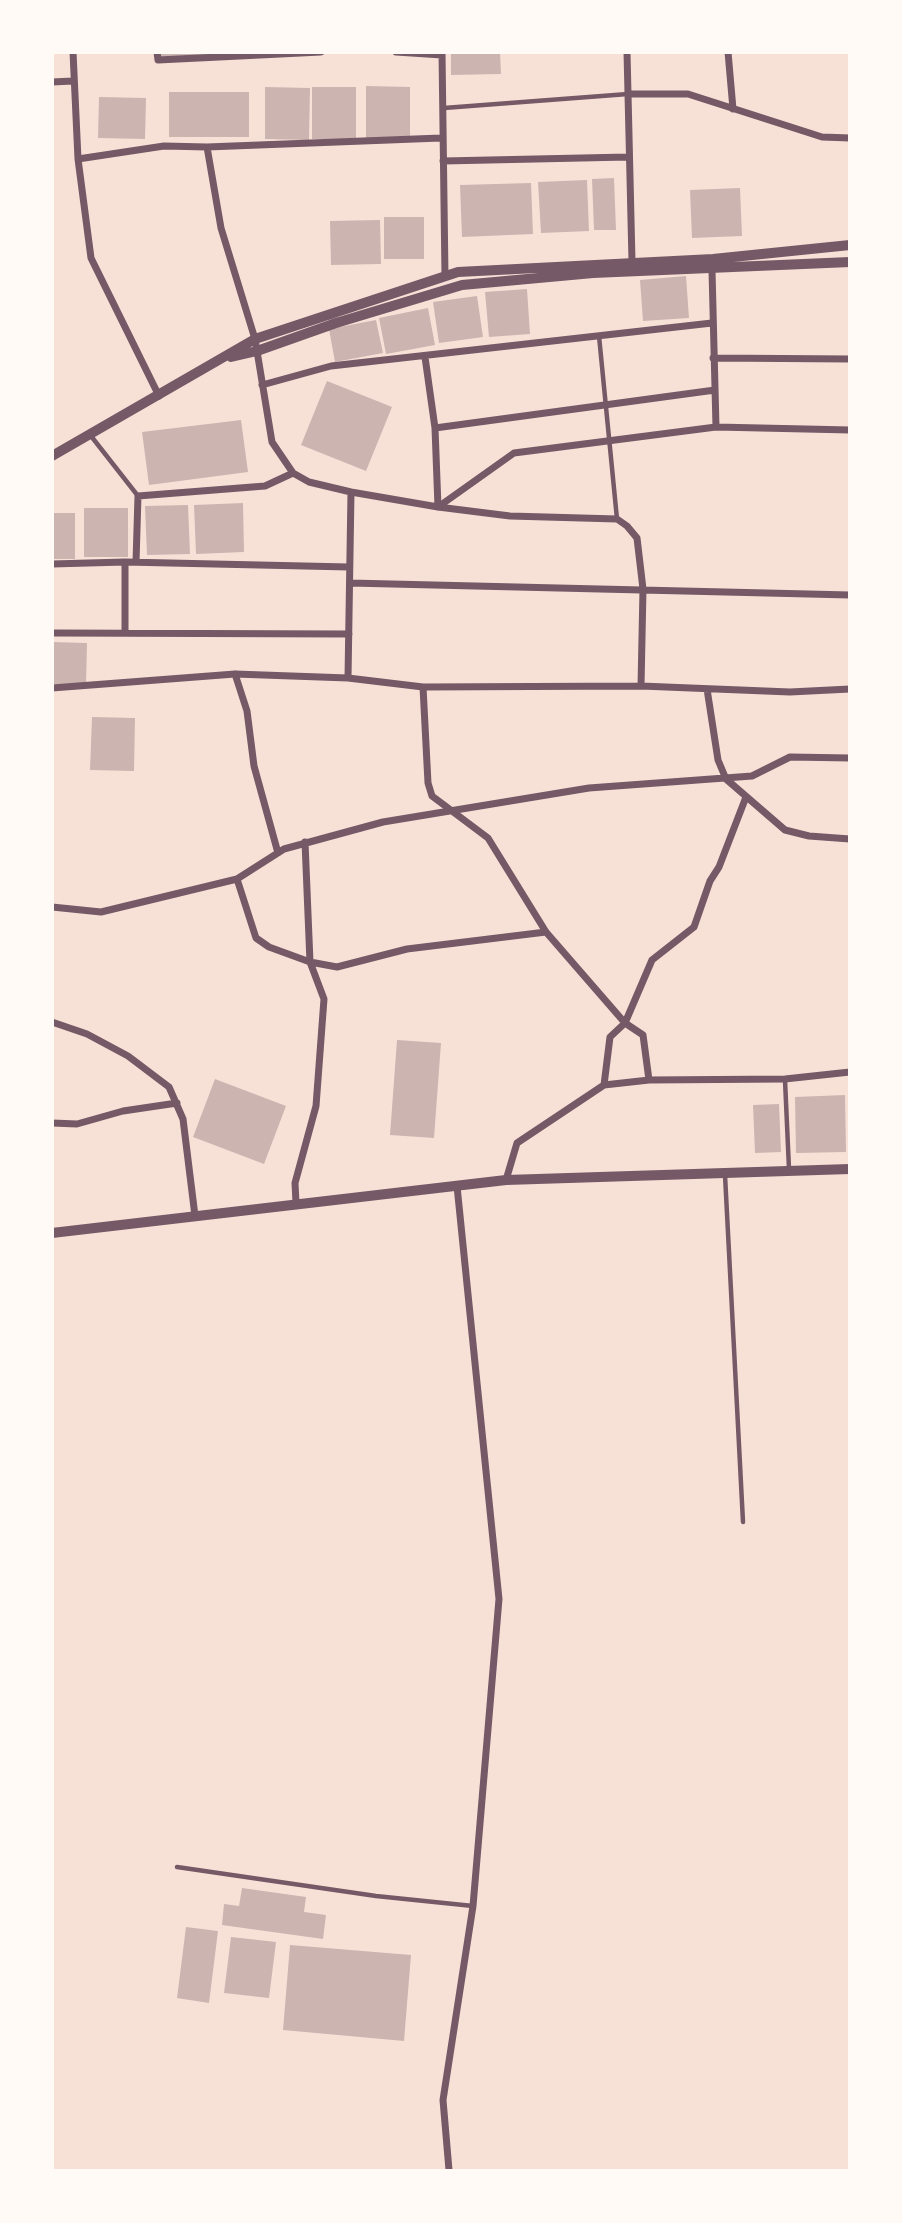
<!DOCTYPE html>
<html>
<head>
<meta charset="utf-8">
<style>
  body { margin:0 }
  #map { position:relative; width:902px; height:2223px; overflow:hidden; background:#f7e1d7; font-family:Bitter,serif }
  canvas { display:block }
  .frame { position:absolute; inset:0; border:54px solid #fffaf5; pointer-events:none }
</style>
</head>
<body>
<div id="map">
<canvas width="902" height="2223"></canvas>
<div class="frame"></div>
</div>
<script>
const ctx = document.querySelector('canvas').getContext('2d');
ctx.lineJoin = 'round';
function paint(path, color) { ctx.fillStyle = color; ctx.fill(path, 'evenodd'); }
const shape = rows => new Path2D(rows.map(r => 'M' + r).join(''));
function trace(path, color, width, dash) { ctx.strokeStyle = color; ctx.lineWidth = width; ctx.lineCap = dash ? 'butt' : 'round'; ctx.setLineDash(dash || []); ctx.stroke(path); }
const building = shape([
  [157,52,207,52,207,60,157,60],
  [451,52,500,52,501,74,451,75],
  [366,86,410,87,410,139,366,138],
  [265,87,310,88,309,140,265,139],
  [312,87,356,87,356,139,312,139],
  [169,92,249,92,249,137,169,137],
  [99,97,146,98,145,139,98,138],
  [614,178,616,230,594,230,592,179],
  [587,180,589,231,541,233,538,182],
  [531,183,533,234,462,237,460,185],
  [740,188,742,236,692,238,690,190],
  [384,217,424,217,424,259,384,259],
  [380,220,381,264,331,265,330,221],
  [686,276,689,318,643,321,640,280],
  [527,289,530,334,489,337,485,292],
  [477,296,483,337,439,343,433,302],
  [428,308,435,345,386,354,379,318],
  [376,320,383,353,335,362,329,329],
  [327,381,392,407,366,471,301,445],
  [241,420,248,472,149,485,142,432],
  [243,503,244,552,196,554,194,505],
  [188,505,190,554,147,555,145,506],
  [84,508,128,508,128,557,84,557],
  [52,513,75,513,75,559,52,559],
  [52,642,87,643,86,685,52,684],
  [92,717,135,718,134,771,90,770],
  [397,1040,441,1043,434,1138,390,1135],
  [215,1079,286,1106,264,1164,193,1137],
  [845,1095,846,1152,796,1153,795,1097],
  [779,1104,781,1152,755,1153,753,1105],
  [242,1888,306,1897,304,1912,326,1915,323,1939,222,1925,224,1904,239,1906],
  [186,1927,218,1931,209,2003,177,1998],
  [231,1937,276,1942,269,1998,224,1993],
  [290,1945,411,1955,404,2041,283,2030]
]);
const service = shape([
  [444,108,628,94],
  [599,336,617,519],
  [91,436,138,496],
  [785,1080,789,1169],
  [725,1175,743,1522],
  [177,1867,376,1896,473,1906]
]);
const minor = shape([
  [73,52,78,159,91,258,159,396],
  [157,52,158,60,321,52],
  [396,52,442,55],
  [442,52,445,276],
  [627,52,632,261],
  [728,52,733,109],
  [52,82,73,81],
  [628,94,688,94,822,137,850,138],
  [207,147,221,228,255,339,272,442,293,473],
  [78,159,164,146,207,147,441,138],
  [443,161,628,157],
  [712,270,716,427],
  [425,357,435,428,438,507],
  [713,358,850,359],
  [262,385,331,366,712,323],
  [435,428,715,390],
  [438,507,514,453,716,427,850,430],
  [136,562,138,496,265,486,293,473,309,482,351,492,438,507,510,516,617,519,627,526,637,538,643,589,641,686],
  [52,564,125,562,349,567],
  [350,583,850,595],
  [52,633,349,634],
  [125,633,125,562],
  [235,674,247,711,254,766,278,853],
  [348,678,351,492],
  [423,687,428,783,432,796,488,838,546,932,625,1023,643,1035,649,1080],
  [52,688,235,674,348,678,423,687,641,686,790,692,850,689],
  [707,689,718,760,726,779,785,830,809,836,850,839],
  [237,879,256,938,269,947,310,962,337,967,407,949,546,932],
  [52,907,101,912,237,879,284,849,383,822,589,788,752,776,790,757,850,758],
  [52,1022,87,1034,128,1056,169,1087,183,1119,195,1216],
  [604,1085,610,1037,625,1023,652,960,694,927,710,881,719,867,746,797],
  [52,1123,77,1124,123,1111,177,1103],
  [506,1180,517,1143,604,1085,649,1080,785,1079,850,1072],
  [296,1203,295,1183,316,1106,324,999,310,962,305,842],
  [449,2170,443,2100,473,1906,499,1599,457,1186]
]);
const tertiary = shape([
  [231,357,257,351,336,323,462,285,593,273,850,262],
  [52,456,255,339,458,272,713,259,850,245],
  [52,1233,506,1180,850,1169]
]);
paint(building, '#ccb4b1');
trace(service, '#755966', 4.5);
trace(minor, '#755966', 7);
trace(tertiary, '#755966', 10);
</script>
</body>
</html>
